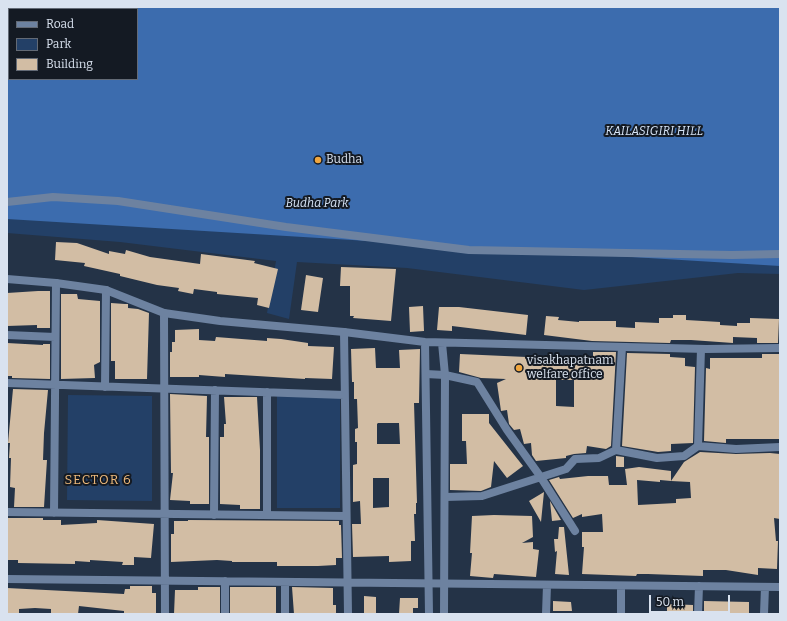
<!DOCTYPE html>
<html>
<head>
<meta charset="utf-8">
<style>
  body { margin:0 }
  #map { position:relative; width:787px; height:621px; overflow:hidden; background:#243347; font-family:Bitter,serif }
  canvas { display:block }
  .frame { position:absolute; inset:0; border:8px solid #d9e2ef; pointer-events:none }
  .legend { position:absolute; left:8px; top:8px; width:130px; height:72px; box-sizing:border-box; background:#141a23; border:1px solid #636a75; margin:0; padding:5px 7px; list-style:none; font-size:12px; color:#d9e2ef }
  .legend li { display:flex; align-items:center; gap:8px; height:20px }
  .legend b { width:20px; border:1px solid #636a75 }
  .scale { position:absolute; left:649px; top:595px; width:81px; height:18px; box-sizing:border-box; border:2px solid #d9e2ef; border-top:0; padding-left:5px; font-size:12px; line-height:14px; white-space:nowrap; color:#d9e2ef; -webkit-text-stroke:3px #141a23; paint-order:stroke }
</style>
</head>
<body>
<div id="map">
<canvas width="787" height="621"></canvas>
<div class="frame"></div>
<ul class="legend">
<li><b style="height:5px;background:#6d82a0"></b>Road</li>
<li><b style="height:11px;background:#234067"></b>Park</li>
<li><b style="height:11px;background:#d2bda4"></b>Building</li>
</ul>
<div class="scale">50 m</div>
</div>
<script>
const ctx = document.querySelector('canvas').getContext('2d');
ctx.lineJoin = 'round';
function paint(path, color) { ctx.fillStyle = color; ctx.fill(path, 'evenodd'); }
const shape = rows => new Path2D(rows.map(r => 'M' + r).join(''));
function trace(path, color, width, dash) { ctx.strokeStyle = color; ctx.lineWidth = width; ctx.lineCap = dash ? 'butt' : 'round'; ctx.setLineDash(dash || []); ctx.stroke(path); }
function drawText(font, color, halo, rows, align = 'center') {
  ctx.font = font + ' Bitter,serif'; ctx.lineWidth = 4; ctx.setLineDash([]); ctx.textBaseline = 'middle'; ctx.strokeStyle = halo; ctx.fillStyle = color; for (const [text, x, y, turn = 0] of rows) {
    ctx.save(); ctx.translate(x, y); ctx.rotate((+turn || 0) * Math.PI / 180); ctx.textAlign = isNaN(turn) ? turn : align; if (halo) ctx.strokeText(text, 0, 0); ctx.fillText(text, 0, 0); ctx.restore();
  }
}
const green = shape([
  [7,190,780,236,780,274,738,273,584,290,407,268,297,262,289,319,267,313,276,261,120,242,7,233],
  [68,395,152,396,152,501,67,500],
  [277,396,340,396,340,508,277,508]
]);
const forest = shape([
  [7,7,780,7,780,266,7,219],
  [9,9,137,9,137,79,9,79]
]);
const building = shape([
  [56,242,77,243,109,254,109,251,125,254,126,250,150,257,200,264,201,254,255,261,254,263,278,269,269,308,257,305,258,298,217,294,217,292,194,289,193,294,178,291,179,288,157,285,120,276,120,274,84,266,85,263,55,260],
  [341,267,396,269,391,321,353,318,354,316,350,316,350,286,340,286],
  [306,275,323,278,318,312,301,310],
  [38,291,50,291,50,328,37,328,37,325,7,326,7,293],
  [61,294,77,294,78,299,100,301,100,362,94,365,95,378,61,379],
  [111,303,125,304,128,304,128,308,138,309,149,313,147,379,115,379,115,361,111,361],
  [423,306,424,331,410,332,409,307],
  [439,307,459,307,528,315,526,335,452,326,452,331,437,330],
  [673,315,686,315,686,320,720,322,720,325,737,326,737,323,750,323,750,318,779,319,778,343,757,343,757,338,733,337,733,343,691,340,671,340,670,343,592,341,544,335,546,316,559,317,558,320,579,322,579,321,616,321,616,327,635,328,635,322,659,323,659,318,673,318],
  [199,329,199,340,215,341,216,337,267,341,267,338,281,339,308,343,308,346,334,347,332,379,305,378,305,379,225,374,225,377,199,375,199,377,170,377,170,352,172,352,172,342,175,342,175,330],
  [7,343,43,345,43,344,50,344,50,379,12,378,12,376,7,376],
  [375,348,376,368,400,368,399,350,420,349,419,403,414,403,417,503,416,503,416,514,414,514,415,541,411,541,411,561,389,562,389,556,353,557,352,524,361,524,360,501,353,502,353,465,357,464,357,442,355,442,355,429,358,428,357,399,354,399,354,382,352,382,351,349],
  [378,423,399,423,400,444,377,444,377,424],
  [373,478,389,478,389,507,373,508],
  [593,352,616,352,611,446,606,449,587,446,586,453,574,454,566,456,566,458,536,461,532,455,531,443,524,444,520,429,514,430,509,424,507,410,501,411,497,383,506,379,481,378,459,372,460,354,593,360],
  [556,380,574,380,574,407,556,406],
  [627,353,670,354,670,357,685,358,685,366,695,367,693,443,671,444,671,451,658,452,622,446],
  [762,354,780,354,780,439,726,439,726,443,704,441,706,368,710,369,710,358,762,358],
  [13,389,48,390,44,433,43,460,47,460,44,507,14,507,15,488,10,487,11,458,9,458,10,443,8,443],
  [170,394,207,396,206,437,209,437,209,504,190,504,190,501,170,500,173,473,171,473],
  [224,397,257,397,260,450,260,509,240,509,240,505,220,504,220,437,224,437,224,424,226,424],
  [462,414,489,414,489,423,523,466,507,478,494,461,491,487,481,491,450,490,450,464,467,464,466,441,462,441],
  [700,452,736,454,770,453,780,454,780,519,774,518,776,541,778,541,777,569,758,568,758,575,726,570,703,570,703,576,648,574,637,574,636,576,582,574,584,547,582,547,582,532,603,532,602,514,582,517,582,514,573,518,549,480,559,477,560,479,588,476,608,476,609,485,627,485,625,469,639,467,671,471,671,481,660,480,660,482,637,480,638,505,676,503,676,499,691,498,690,482,671,481,684,462],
  [616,456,624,457,624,467,616,467],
  [544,492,541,522,529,501],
  [550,501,561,520,552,521],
  [494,515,532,516,533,537,522,543,533,542,533,549,539,550,536,577,494,574,493,578,470,576,472,553,470,553,472,516],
  [7,518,43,518,43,520,61,520,61,525,97,523,97,520,154,524,151,558,134,557,134,565,122,565,123,562,90,560,90,562,75,561,75,564,18,563,18,560,7,560],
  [188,520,339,521,339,525,341,525,342,558,336,558,336,565,318,566,277,566,277,562,232,562,232,561,217,560,171,562,171,534,174,534,174,521,188,521],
  [559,527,564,527,569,575,555,574,557,551,555,552,554,539,558,539],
  [130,586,152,586,152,593,156,593,156,614,124,614,124,611,79,606,78,614,51,614,51,609,35,608,19,609,19,614,7,614,7,588,124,594,125,589,130,589],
  [198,587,220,587,220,614,174,614,175,590,198,590],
  [230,587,276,587,276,614,230,614],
  [292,587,333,588,333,605,336,605,336,614,294,614],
  [364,596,376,597,376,614,364,614],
  [400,598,418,598,418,608,413,608,413,614,399,614],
  [553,601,571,602,572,611,553,611],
  [704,601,749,602,749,614,704,614],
  [667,604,693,605,693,614,667,614]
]);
const minor = shape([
  [7,202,53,197,118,201,286,227,469,250,732,255,780,254],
  [164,313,165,614],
  [344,332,348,614],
  [7,335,55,337],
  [622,347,616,450,657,458,684,456,698,446],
  [701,349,698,446,736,449,780,447],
  [426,374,445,375,477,382,507,430,540,476,575,531],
  [7,383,344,395],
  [105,387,106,290],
  [445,497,482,496,566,469,575,459,599,458,616,450],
  [7,512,346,516],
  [54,513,56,283],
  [214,515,215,390],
  [267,515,267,392],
  [7,579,780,587],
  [225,614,225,581],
  [285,614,285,582],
  [546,614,547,585],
  [621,614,621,586],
  [698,614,699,586],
  [764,614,765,587]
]);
const tertiary = shape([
  [7,279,56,283,106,290,164,313,220,321,344,332,425,342,706,349,780,348],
  [425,342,429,614],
  [442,343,445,375,444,614]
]);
const markers = [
  [318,160,4,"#f0a63f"],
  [519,368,4,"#f0a63f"]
];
const parkNames = [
  ["KAILASIGIRI HILL",654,132],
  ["Budha Park",317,204]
];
const poiNames = [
  ["Budha",326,160],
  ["visakhapatnam",527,361],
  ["welfare office",527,375]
];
const neighbourhoodNames = [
  ["SECTOR 6",98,480]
];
paint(green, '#234067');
paint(forest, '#3c6cae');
paint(building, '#d2bda4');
trace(minor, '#6d82a0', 8);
trace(tertiary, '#6d82a0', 8);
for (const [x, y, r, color] of markers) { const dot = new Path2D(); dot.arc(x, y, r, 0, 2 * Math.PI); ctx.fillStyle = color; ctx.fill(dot); trace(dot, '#141a23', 1.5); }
drawText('italic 12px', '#d8e6f8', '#141a23', parkNames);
drawText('12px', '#d9e2ef', '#141a23', poiNames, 'left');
ctx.letterSpacing = '1px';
drawText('13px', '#eeba7b', '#141a23', neighbourhoodNames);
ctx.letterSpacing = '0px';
</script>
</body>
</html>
